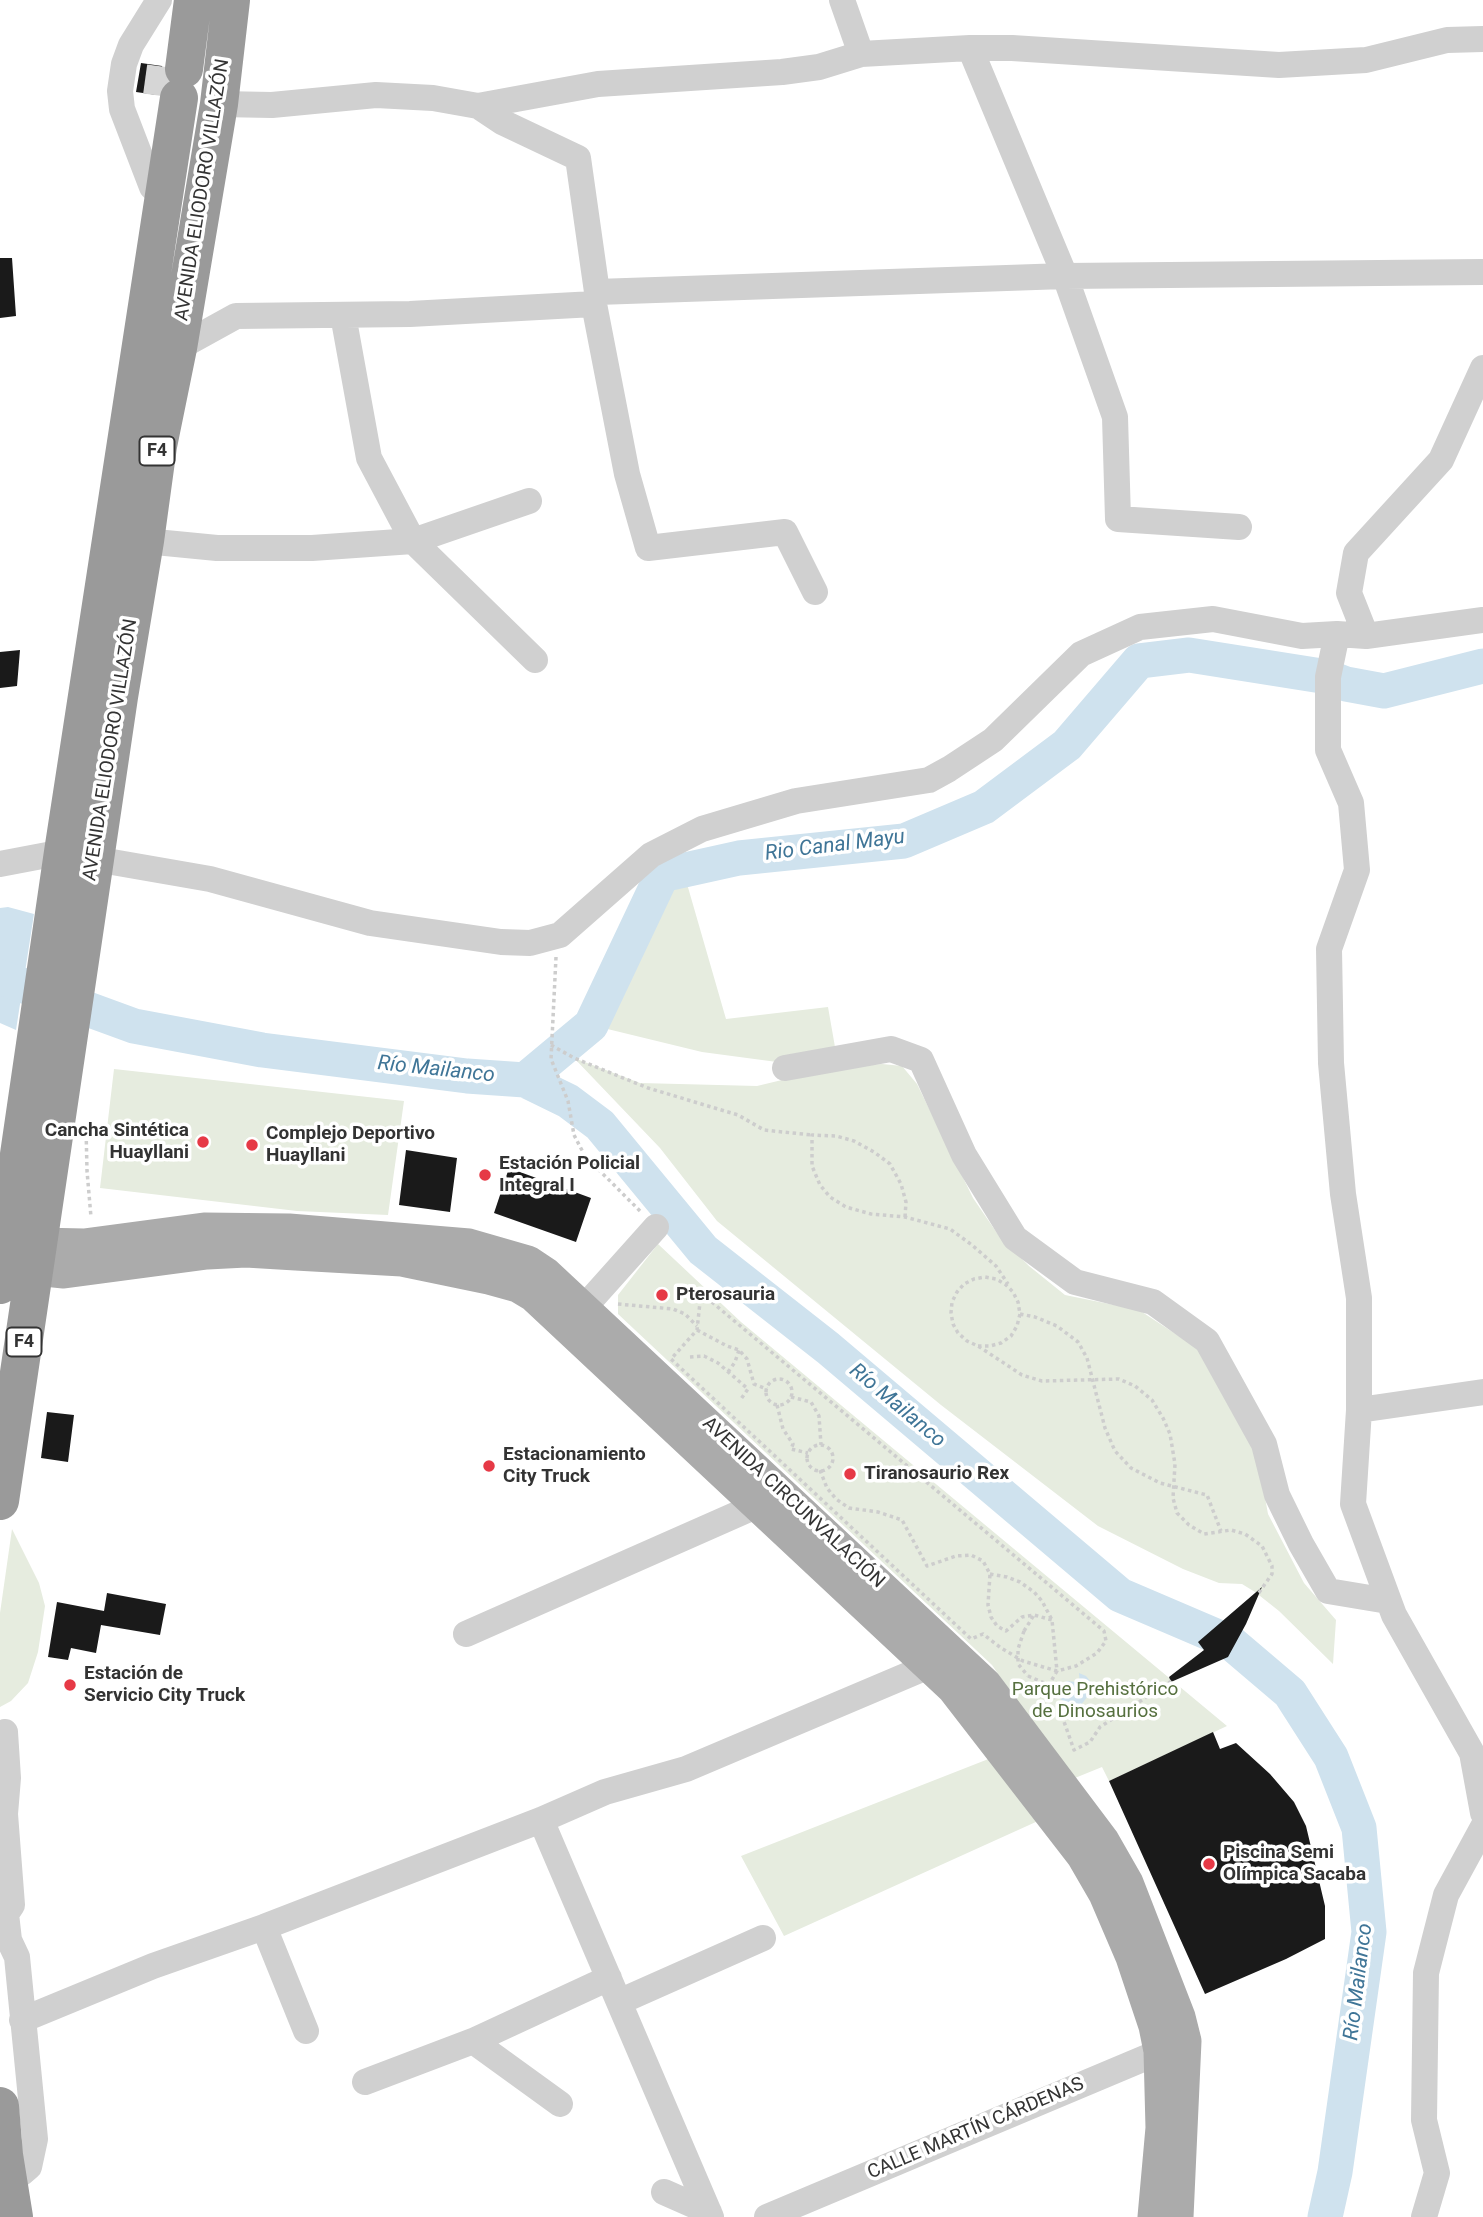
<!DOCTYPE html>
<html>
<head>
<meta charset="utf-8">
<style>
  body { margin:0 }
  canvas { display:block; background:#fff }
</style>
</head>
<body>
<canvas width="1483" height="2217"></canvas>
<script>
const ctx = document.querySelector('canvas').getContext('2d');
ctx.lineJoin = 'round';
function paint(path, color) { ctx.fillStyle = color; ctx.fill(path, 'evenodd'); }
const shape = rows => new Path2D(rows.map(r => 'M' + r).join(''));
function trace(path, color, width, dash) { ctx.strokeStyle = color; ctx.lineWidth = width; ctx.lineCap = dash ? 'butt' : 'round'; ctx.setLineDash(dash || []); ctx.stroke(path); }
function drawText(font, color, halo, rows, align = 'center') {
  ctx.font = font + ' Roboto,sans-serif'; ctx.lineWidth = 7; ctx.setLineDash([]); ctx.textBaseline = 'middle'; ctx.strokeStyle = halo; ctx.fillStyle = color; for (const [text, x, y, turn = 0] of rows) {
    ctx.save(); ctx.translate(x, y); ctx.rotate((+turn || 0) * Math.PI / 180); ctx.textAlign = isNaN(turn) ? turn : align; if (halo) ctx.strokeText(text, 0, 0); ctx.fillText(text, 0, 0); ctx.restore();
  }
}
const green = shape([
  [683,870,726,1019,828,1007,835,1047,777,1062,702,1052,591,1025,662,875],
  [574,1058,640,1083,757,1086,836,1067,882,1064,902,1066,917,1084,973,1198,999,1236,1029,1266,1065,1295,1139,1310,1197,1348,1257,1454,1268,1514,1304,1583,1336,1620,1333,1664,1279,1611,1255,1592,1242,1584,1219,1583,1183,1569,1098,1526,941,1405,717,1221,660,1148],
  [114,1069,404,1101,388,1215,297,1211,100,1188],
  [658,1244,741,1322,1227,1726,1109,1781,1102,1767,1070,1780,992,1665,618,1314,618,1295],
  [12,1529,39,1583,45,1606,38,1652,28,1683,11,1701,0,1707,0,1613],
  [991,1758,1038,1821,784,1936,741,1856]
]);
const water = shape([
  [8,907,34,914,16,1030,0,1023,0,908],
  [1079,1673,1086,1676,1090,1681,1088,1696,1072,1716,1065,1715,1069,1708,1074,1706,1073,1702,1067,1704,1059,1698,1068,1692,1074,1695,1075,1692,1070,1690,1066,1681,1076,1682,1080,1686]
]);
const river = shape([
  [0,977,134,1026,262,1050,467,1076,525,1080,568,1101,600,1125,703,1250,828,1348,1120,1595,1230,1642,1290,1693,1331,1757,1359,1828,1369,1932,1335,2172,1325,2217],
  [525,1080,591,1025,662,875,739,858,904,841,984,807,1067,745,1139,661,1189,655,1328,677,1346,684,1384,691,1483,666]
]);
const building = shape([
  [141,63,162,66,166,81,162,85,157,95,136,92],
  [0,258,12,258,16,316,0,318],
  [20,650,17,686,0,688,0,652],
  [406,1150,457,1158,450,1212,399,1205],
  [509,1168,591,1198,576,1242,494,1213],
  [47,1412,74,1415,68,1462,41,1458],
  [1262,1587,1246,1624,1228,1657,1171,1682,1169,1677,1204,1650,1198,1642],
  [107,1593,166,1604,160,1635,101,1625,96,1653,71,1648,68,1660,48,1657,57,1602,104,1611],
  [1213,1732,1220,1749,1236,1743,1270,1774,1294,1802,1306,1826,1325,1906,1325,1939,1286,1959,1205,1994,1109,1781]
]);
const highwayTunnel = shape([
  [162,96,166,67]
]);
const path = shape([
  [556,957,551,1059,568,1101,574,1135,585,1156,640,1211],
  [551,1045,574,1058,648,1088,738,1115,764,1130,812,1135],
  [86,1127,87,1171,91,1217],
  [905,1217,906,1202,901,1184,890,1164,874,1152,854,1141,836,1136,812,1135,812,1166,820,1185,830,1197,846,1207,871,1214,905,1217,950,1229,972,1245,996,1266,1008,1284],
  [701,1293,1104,1631,1106,1641,1097,1653,1076,1666,1057,1671,1023,1661,1001,1648,983,1634,971,1639,671,1359,697,1330,701,1293],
  [618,1304,673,1309,685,1314,697,1326],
  [1020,1314,1035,1317,1057,1326,1078,1342,1087,1358,1105,1428,1115,1451,1131,1468,1160,1483,1207,1495,1221,1531],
  [697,1330,727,1346,739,1350,747,1359,754,1384,767,1389],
  [978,1346,990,1346,1001,1343,1011,1336,1017,1326,1020,1314,1018,1302,1013,1292,1005,1284,996,1279,985,1277,974,1279,964,1284,957,1292,952,1302,951,1313,953,1324,958,1333,967,1341,978,1346,1022,1375,1042,1381,1119,1379,1135,1386,1152,1400,1163,1418,1170,1434,1175,1464,1173,1498,1177,1513,1189,1525,1204,1534,1231,1530,1245,1534,1262,1546,1272,1566,1272,1574,1258,1594],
  [690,1357,704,1356,718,1363,748,1389,741,1399],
  [728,1372,735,1362,739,1350],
  '766 1392a13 13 0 1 1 26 0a13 13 0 1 1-26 0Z',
  [791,1397,811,1402,819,1416,821,1445],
  [777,1405,783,1429,793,1444,791,1449,808,1453],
  '807 1458a13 13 0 1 1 26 0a13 13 0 1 1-26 0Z',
  [820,1470,827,1488,836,1499,849,1508,878,1512,902,1520,927,1566,956,1556,971,1555,983,1561,990,1574,988,1605,991,1617,997,1626,1006,1631,1022,1617,1034,1615,1052,1620],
  [990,1574,1007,1577,1020,1582,1034,1592,1042,1601,1052,1620,1057,1671,1049,1685],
  [1024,1631,1034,1615],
  [1028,1676,1049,1685,1055,1696,1074,1750,1090,1742,1100,1727,1173,1680]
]);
const minor = shape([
  [842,0,861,54],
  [970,48,1065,276,1115,417,1118,519,1239,527],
  [219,104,272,105,376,95,433,98,478,106,598,84,782,72,819,67,861,54,970,48,1012,48,1279,65,1366,60,1447,40,1483,39],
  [478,106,502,122,578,158,597,292],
  [152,187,122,109,120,91,124,64,131,45,159,0],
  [343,315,369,458,413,541,535,660],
  [178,348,236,316,410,314,594,304],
  [145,541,217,548,312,548,413,541,529,501],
  [815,592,785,532,648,548,627,474,594,304,597,292,1065,276,1483,272],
  [1337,634,1328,677,1328,750,1351,803,1357,870,1329,949,1331,1063,1343,1194,1359,1298,1359,1410,1353,1504,1394,1615,1472,1753,1483,1813],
  [1366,636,1349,593,1356,553,1441,460,1483,368],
  [95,859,210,879,370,923,501,942,530,943,560,935,651,855,702,829,796,801,929,780,949,769,993,740,1081,654,1140,627,1213,619,1302,636,1337,634,1366,636,1483,620],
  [0,864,63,852],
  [785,1068,891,1049,921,1060,964,1155,1015,1238,1075,1282,1153,1302,1207,1341,1264,1444,1277,1495,1301,1544,1328,1591,1388,1601],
  [571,1322,656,1227],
  [1359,1410,1483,1392],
  [466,1634,758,1505],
  [5,1732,8,1778,5,1814,12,1905,6,1914,9,1940,17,1957,35,2139,29,2167,22,2173,7,2177],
  [541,1820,711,2217],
  [264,1927,306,2031],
  [619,2002,763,1938],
  [22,2020,153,1966,264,1927,541,1820,605,1792,686,1769,929,1666,941,1654],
  [473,2041,560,2104],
  [365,2082,473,2041,609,1978],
  [664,2192,709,2212],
  [767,2217,1176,2045],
  [1424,2217,1437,2173,1424,2120,1426,1973,1446,1895,1483,1827]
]);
const major = shape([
  [38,1244,84,1245,204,1229,289,1230,469,1245,528,1262,546,1274,985,1684,1103,1841,1127,1883,1179,2017,1185,2041,1177,2217],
  [35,1269,64,1272,207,1253,246,1251,296,1254,402,1260,489,1278,518,1286,533,1295,953,1688,1083,1856,1105,1894,1132,1957,1155,2026,1160,2051,1162,2128,1154,2217]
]);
const highway = shape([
  [184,69,193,0],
  [0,1285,63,852,179,98],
  [0,1501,119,697,145,541,158,446,178,348,219,104,231,0],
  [0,2106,4,2155,14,2217]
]);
const pathBridge = shape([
  [1024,1631,1018,1649,1018,1664,1028,1676]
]);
const markers = [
  [203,1142,7,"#e63946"],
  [252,1145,7,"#e63946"],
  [485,1175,7,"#e63946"],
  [662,1295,7,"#e63946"],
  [489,1466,7,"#e63946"],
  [850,1474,7,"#e63946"],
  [70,1685,7,"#e63946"],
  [1209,1864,7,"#e63946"]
];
const shields = [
  [157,451,35],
  [24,1342,35]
];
const shieldNames = [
  ["F4",157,451],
  ["F4",24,1342]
];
const streetNames = [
  ["AVENIDA ELIODORO VILLAZÓN",203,190,-81],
  ["AVENIDA ELIODORO VILLAZÓN",111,750,-81],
  ["AVENIDA CIRCUNVALACIÓN",793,1503,43],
  ["CALLE MARTÍN CÁRDENAS",976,2129,-23]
];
const poiNames = [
  ["Cancha Sintética",189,1131,"right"],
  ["Huayllani",189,1153,"right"],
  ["Complejo Deportivo",266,1134],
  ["Huayllani",266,1156],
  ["Estación Policial",499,1164],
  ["Integral I",499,1186],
  ["Pterosauria",676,1295],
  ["Estacionamiento",503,1455],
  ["City Truck",503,1477],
  ["Tiranosaurio Rex",864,1474],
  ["Estación de",84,1674],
  ["Servicio City Truck",84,1696],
  ["Piscina Semi",1223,1853],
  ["Olímpica Sacaba",1223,1875]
];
const parkNames = [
  ["Parque Prehistórico",1095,1690],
  ["de Dinosaurios",1095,1712]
];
const waterNames = [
  ["Rio Canal Mayu",835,846,-7],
  ["Río Mailanco",436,1070,6],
  ["Río Mailanco",897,1406,40],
  ["Río Mailanco",1359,1982,-83]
];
paint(green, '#e6ecdf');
paint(water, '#cfe2ee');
trace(river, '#cfe2ee', 35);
paint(building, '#1a1a1a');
trace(highwayTunnel, '#d6d6d6', 38, [38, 19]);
trace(path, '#cdcdcd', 3.5, [3.5, 3.5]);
trace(minor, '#d0d0d0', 26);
trace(major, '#ababab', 33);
trace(highway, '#9a9a9a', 38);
trace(pathBridge, '#cdcdcd', 3.5, [3.5, 3.5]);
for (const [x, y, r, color] of markers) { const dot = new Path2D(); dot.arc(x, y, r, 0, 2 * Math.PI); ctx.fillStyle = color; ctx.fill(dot); trace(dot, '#fff', 2.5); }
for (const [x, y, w] of shields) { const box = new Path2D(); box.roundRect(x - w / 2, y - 14.5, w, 29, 5); ctx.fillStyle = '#fff'; ctx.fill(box); trace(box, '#333', 2); }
drawText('bold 18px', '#333', null, shieldNames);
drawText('19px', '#333', '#fff', streetNames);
drawText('bold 19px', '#333', '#fff', poiNames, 'left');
drawText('19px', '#56703f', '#fff', parkNames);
drawText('italic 21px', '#3f7597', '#fff', waterNames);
</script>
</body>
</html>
